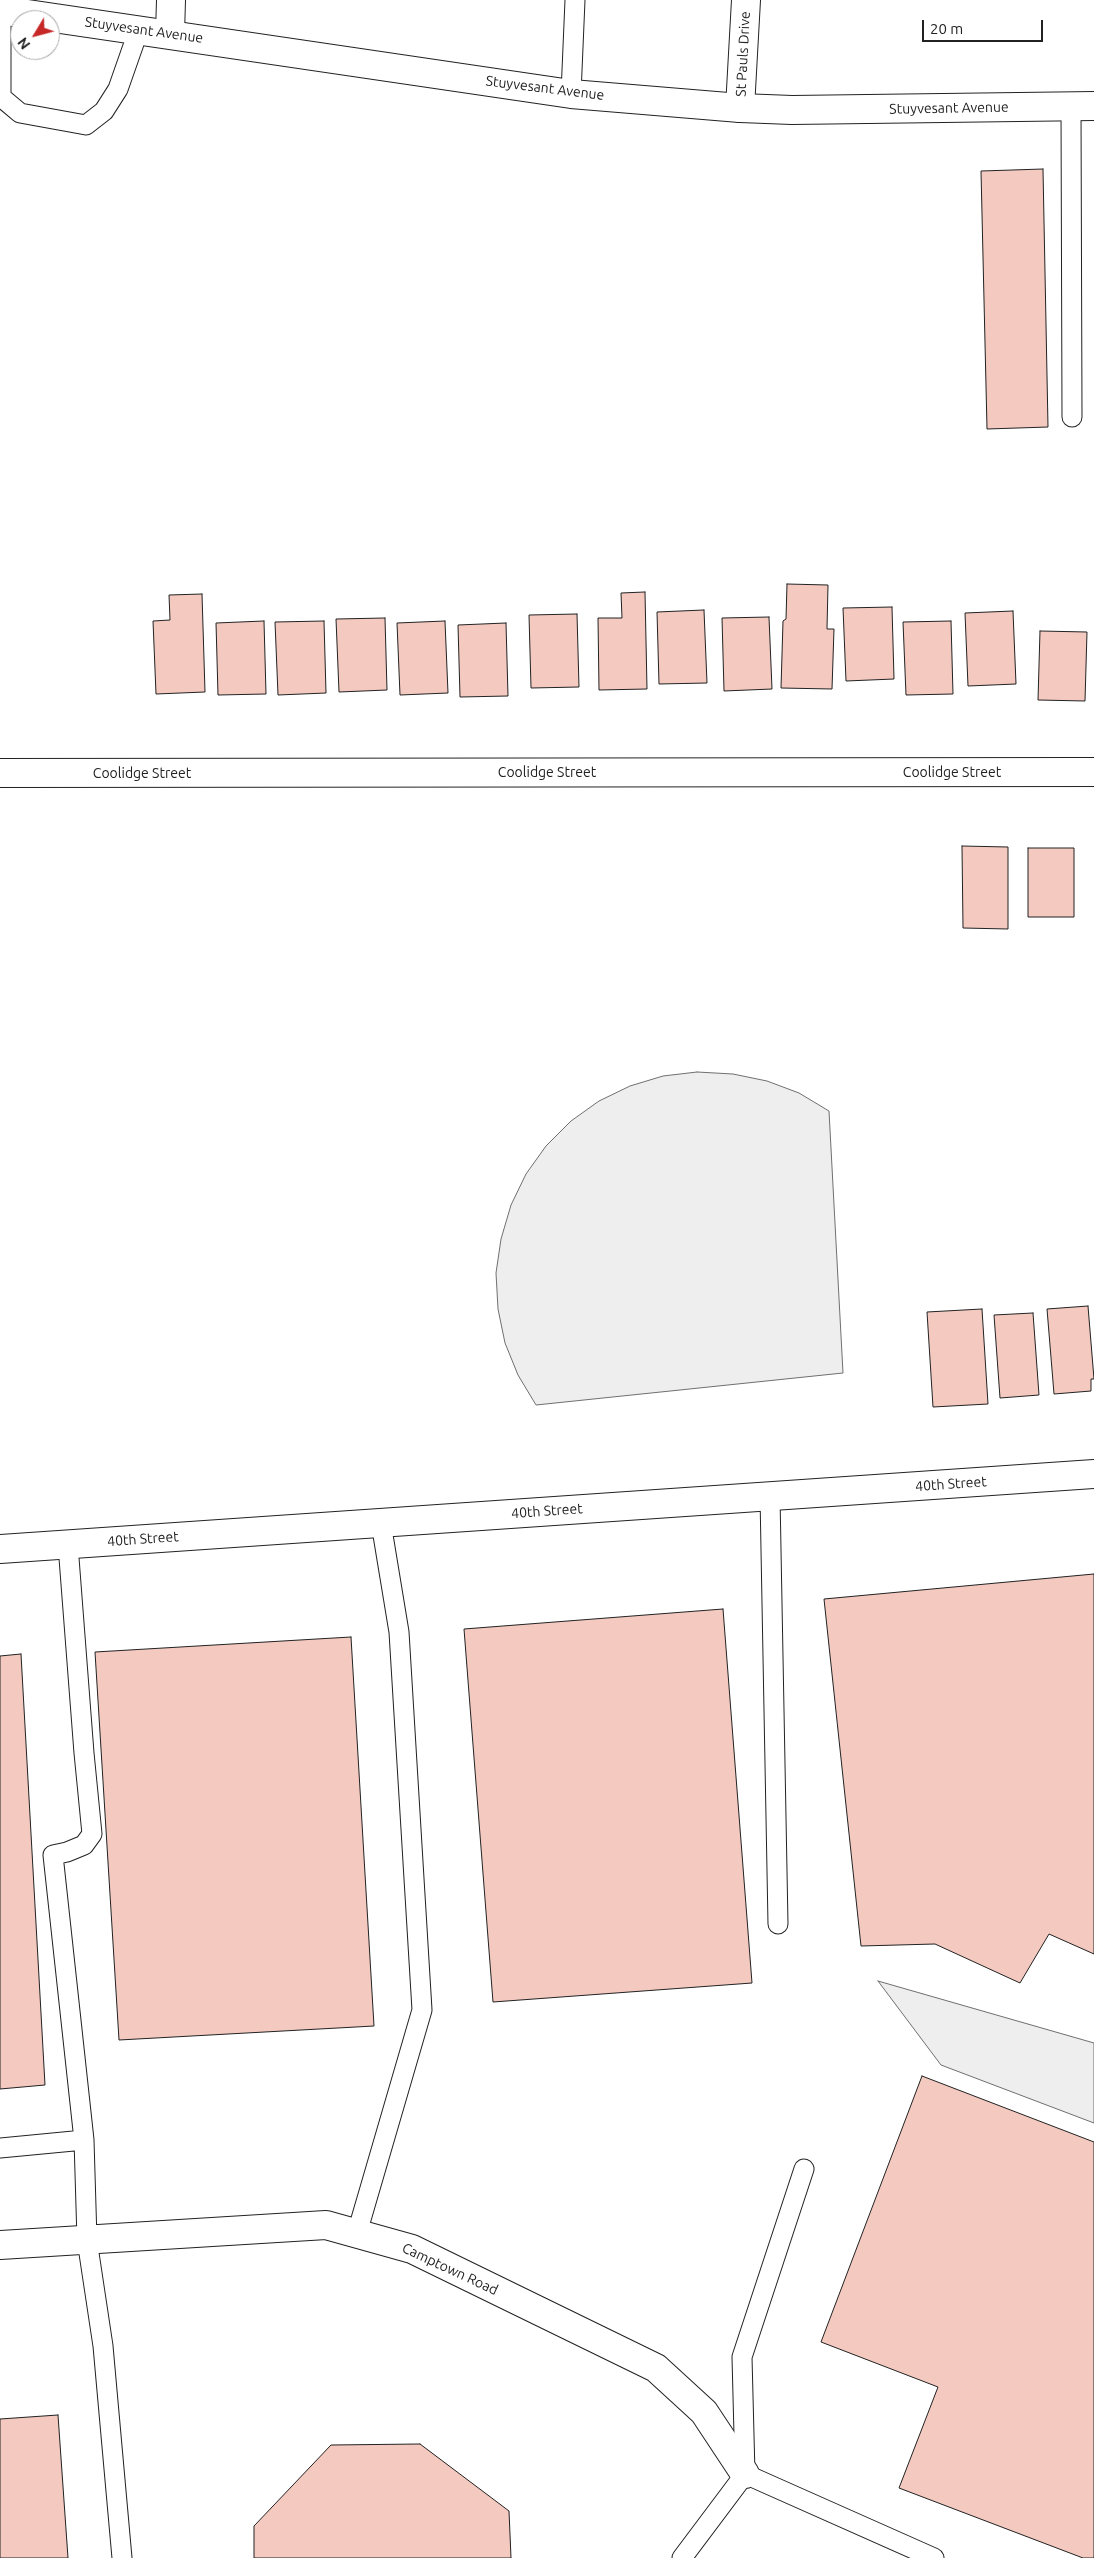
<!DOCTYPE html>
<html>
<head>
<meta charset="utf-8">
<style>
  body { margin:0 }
  #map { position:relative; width:1094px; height:2558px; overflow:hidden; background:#fff; font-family:Ubuntu,sans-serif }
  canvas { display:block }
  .north { position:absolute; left:10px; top:10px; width:50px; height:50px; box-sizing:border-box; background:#fff; border:1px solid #a7a7a7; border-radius:50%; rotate:233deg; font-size:14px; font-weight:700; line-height:20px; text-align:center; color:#222 }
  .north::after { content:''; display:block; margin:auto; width:18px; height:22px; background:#c62828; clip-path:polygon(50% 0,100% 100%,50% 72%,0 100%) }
  .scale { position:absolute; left:922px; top:20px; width:121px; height:22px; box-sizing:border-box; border:2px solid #222; border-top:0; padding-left:6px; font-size:15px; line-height:18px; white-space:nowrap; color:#222; -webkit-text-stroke:4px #fff; paint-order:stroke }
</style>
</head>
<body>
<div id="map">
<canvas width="1094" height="2558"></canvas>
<div class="north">N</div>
<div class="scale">20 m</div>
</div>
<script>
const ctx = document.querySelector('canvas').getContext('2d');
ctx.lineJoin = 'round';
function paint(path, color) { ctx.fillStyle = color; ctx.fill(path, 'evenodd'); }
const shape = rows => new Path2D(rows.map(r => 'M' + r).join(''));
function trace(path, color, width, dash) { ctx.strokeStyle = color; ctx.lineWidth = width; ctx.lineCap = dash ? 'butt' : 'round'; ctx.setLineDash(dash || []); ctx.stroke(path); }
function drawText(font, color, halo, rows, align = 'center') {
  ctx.font = font + ' Ubuntu,sans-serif'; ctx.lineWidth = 4; ctx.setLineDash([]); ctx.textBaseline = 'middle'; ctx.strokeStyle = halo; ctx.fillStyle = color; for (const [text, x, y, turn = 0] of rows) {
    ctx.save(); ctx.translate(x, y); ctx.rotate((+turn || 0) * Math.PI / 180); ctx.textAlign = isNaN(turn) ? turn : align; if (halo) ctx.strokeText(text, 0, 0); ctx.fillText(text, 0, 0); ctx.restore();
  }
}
const green = shape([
  [697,1072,733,1074,767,1081,799,1093,829,1111,843,1373,536,1405,518,1375,505,1343,498,1309,496,1273,501,1239,511,1205,526,1174,546,1146,571,1121,599,1101,630,1086,663,1076,697,1072],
  [878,1981,1094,2043,1094,2123,941,2065,878,1981]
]);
const building = shape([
  [1043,169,1048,427,987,429,981,171,1043,169],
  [787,584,828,585,827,629,834,629,832,689,781,688,783,621,786,619,787,584],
  [645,592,647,689,599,690,598,618,622,618,621,593,645,592],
  [202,594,205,692,156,694,153,621,170,620,169,595,202,594],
  [892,607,894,679,846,681,843,608,892,607],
  [704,610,707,683,659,684,657,612,704,610],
  [1013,611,1016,684,968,686,965,613,1013,611],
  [577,614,579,687,531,688,529,615,577,614],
  [769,617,772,689,724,691,722,618,769,617],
  [385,618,387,690,339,692,336,619,385,618],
  [264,621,266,694,218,695,216,623,264,621],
  [324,621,326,693,278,695,275,622,324,621],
  [445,621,448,693,400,695,397,623,445,621],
  [951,621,953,694,906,695,903,622,951,621],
  [506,623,508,696,460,697,458,625,506,623],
  [1040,631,1087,632,1085,701,1038,700,1040,631],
  [962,846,1008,847,1008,929,963,928,962,846],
  [1028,848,1074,848,1074,917,1028,917,1028,848],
  [1088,1306,1094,1379,1091,1379,1091,1391,1054,1394,1047,1309,1088,1306],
  [982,1309,988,1404,933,1407,927,1312,982,1309],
  [1033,1313,1039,1395,1000,1398,994,1315,1033,1313],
  [1094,1574,1094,1954,1049,1934,1020,1983,935,1944,861,1946,824,1599,1094,1574],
  [723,1609,752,1983,493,2002,464,1629,723,1609],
  [351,1637,374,2026,119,2040,95,1652,351,1637],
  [21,1654,45,2085,0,2089,0,1656,21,1654],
  [922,2076,1094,2142,1094,2558,1083,2558,899,2488,938,2387,821,2342,922,2076],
  [58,2415,68,2558,0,2558,0,2419,58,2415],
  [420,2444,509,2511,511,2558,254,2558,254,2526,331,2445,420,2444]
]);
const lane = shape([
  [1,10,1,97,20,113,86,125,104,111,118,89,139,29],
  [571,94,575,0],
  [1071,107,1072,417],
  [770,1496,778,1924],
  [68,1545,84,1753,92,1834,84,1845,67,1852,53,1855,84,2140,87,2240,103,2346,122,2558],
  [0,2148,84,2140],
  [357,2233,422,2010,399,1632,381,1523],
  [745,2474,934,2558],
  [682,2558,745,2474,742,2357,804,2169]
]);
const street = shape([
  [170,34,171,0],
  [740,108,746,0],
  [0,773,1094,772],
  [0,2245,326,2225,412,2249,656,2368,704,2412,745,2474]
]);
const secondary = shape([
  [0,10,571,94,740,108,792,110,1094,106],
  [0,1549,1094,1474]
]);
const streetNames = [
  ["Stuyvesant Avenue",144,30,8],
  ["St Pauls Drive",743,54,-87],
  ["Stuyvesant Avenue",545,88,7],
  ["Stuyvesant Avenue",949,108,-1],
  ["Coolidge Street",547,772],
  ["Coolidge Street",952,772],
  ["Coolidge Street",142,773],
  ["40th Street",951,1484,-4],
  ["40th Street",547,1511,-4],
  ["40th Street",143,1539,-4],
  ["Camptown Road",450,2269,25]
];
paint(green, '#eee');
trace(green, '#6f6f6f', 1);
paint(building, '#f3c9c0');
trace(building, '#222', 1);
trace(lane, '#222', 21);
trace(street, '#222', 30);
trace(secondary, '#222', 30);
trace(lane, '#fff', 19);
trace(street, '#fff', 28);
trace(secondary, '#fff', 28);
drawText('14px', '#222', '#fff', streetNames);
</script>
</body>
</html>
